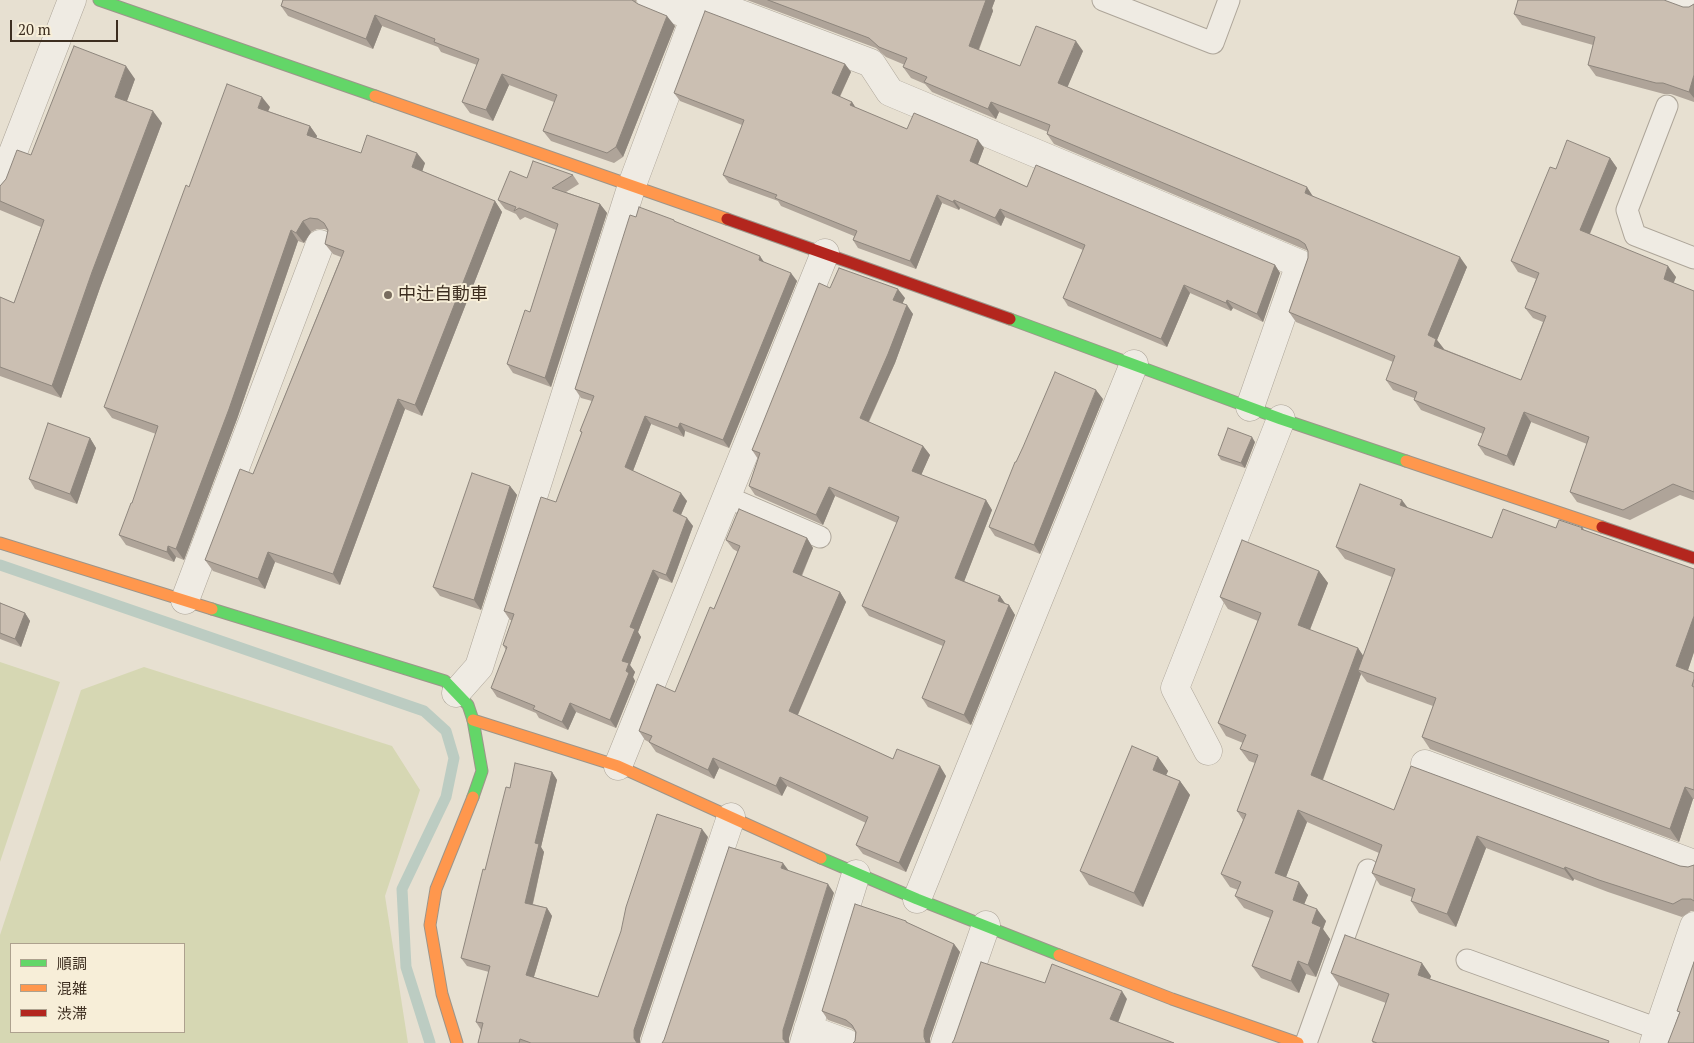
<!DOCTYPE html>
<html>
<head>
<meta charset="utf-8">
<style>
  body { margin:0 }
  #map { position:relative; width:1694px; height:1043px; overflow:hidden; background:#e7e0d1; font-family:"PT Serif","Noto Sans JP",serif }
  canvas { display:block }
  .legend { position:absolute; left:10px; top:943px; width:175px; height:90px; box-sizing:border-box; background:#f7eed8; border:1px solid #ada18e; margin:0; padding:6px 9px; list-style:none; font-size:15px; color:#3d2e20 }
  .legend li { display:flex; align-items:center; gap:10px; height:25px }
  .legend b { width:25px; border:1px solid #ada18e }
  .scale { position:absolute; left:10px; top:20px; width:108px; height:22px; box-sizing:border-box; border:2px solid #3d2e20; border-top:0; padding-left:6px; font-size:15px; line-height:18px; white-space:nowrap; color:#3d2e20; -webkit-text-stroke:4px #f7eed8; paint-order:stroke }
</style>
</head>
<body>
<div id="map">
<canvas width="1694" height="1043"></canvas>
<ul class="legend">
<li><b style="height:6px;background:#63d668"></b>順調</li>
<li><b style="height:6px;background:#ff974d"></b>混雑</li>
<li><b style="height:6px;background:#b3261e"></b>渋滞</li>
</ul>
<div class="scale">20 m</div>
</div>
<script>
const ctx = document.querySelector('canvas').getContext('2d');
ctx.lineJoin = 'round';
function paint(path, color) { ctx.fillStyle = color; ctx.fill(path, 'evenodd'); }
const shape = rows => new Path2D(rows.map(r => 'M' + r).join(''));
function trace(path, color, width, dash) { ctx.strokeStyle = color; ctx.lineWidth = width; ctx.lineCap = dash ? 'butt' : 'round'; ctx.setLineDash(dash || []); ctx.stroke(path); }
function drawText(font, color, halo, rows, align = 'center') {
  ctx.font = font + ' "PT Serif","Noto Sans JP",serif'; ctx.lineWidth = 4; ctx.setLineDash([]); ctx.textBaseline = 'middle'; ctx.strokeStyle = halo; ctx.fillStyle = color; for (const [text, x, y, turn = 0] of rows) {
    ctx.save(); ctx.translate(x, y); ctx.rotate((+turn || 0) * Math.PI / 180); ctx.textAlign = isNaN(turn) ? turn : align; if (halo) ctx.strokeText(text, 0, 0); ctx.fillText(text, 0, 0); ctx.restore();
  }
}
const green = shape([
  [0,662,60,682,0,862],
  [144,667,392,746,420,790,385,896,408,1043,0,1043,0,935,81,690],
  [184,944,184,1032,11,1032,11,944]
]);
const stream = shape([
  [0,565,424,711,446,731,454,758,446,797,402,889,406,967,430,1043]
]);
const lane = shape([
  [1103,0,1213,43,1229,0],
  [1674,0,1694,6],
  [1667,106,1627,210,1635,235,1694,258],
  [727,497,820,537],
  [1467,960,1658,1029],
  [1306,1043,1368,870]
]);
const street = shape([
  [651,0,694,17],
  [703,0,871,63,890,92,1300,264,1250,407],
  [0,186,72,0],
  [185,600,320,244],
  [456,693,479,667,632,185,701,0],
  [1208,751,1175,688,1281,419],
  [1425,764,1694,864],
  [618,766,825,253],
  [917,899,1134,364],
  [808,1029,846,1043],
  [655,1043,731,817],
  [804,1043,856,874],
  [945,1043,986,925],
  [1654,1043,1694,926]
]);
const fast = shape([
  [99,0,375,96],
  [1010,319,1281,419,1406,461],
  [212,609,445,681,468,705,473,720,482,771,473,797],
  [821,858,917,899,1059,955]
]);
const slow = shape([
  [375,96,727,219],
  [1406,461,1602,527],
  [0,543,212,609],
  [473,720,618,766,821,858],
  [1059,955,1172,999,1298,1043],
  [457,1043,442,994,430,925,436,889,473,797]
]);
const jam = shape([
  [727,219,1010,319],
  [1602,527,1694,558]
]);
const wall = shape([
  [283,0,636,0,636,3,675,26,623,157,614,163,551,141,543,131,554,102,509,85,493,121,470,113,462,102,477,65,441,52,438,47,382,26,373,49,288,16,281,6],
  [747,0,995,0,992,8,993,11,979,50,1020,66,1083,51,1067,87,1314,197,1467,267,1437,340,1444,349,1521,380,1543,322,1533,318,1525,308,1536,279,1518,272,1511,261,1556,169,1610,158,1617,168,1590,234,1676,277,1673,283,1694,291,1694,500,1680,495,1630,520,1577,502,1570,492,1587,444,1531,422,1514,466,1485,455,1478,445,1483,434,1421,410,1414,400,1414,398,1393,390,1386,380,1393,362,1296,322,1289,312,1308,258,1308,251,1306,250,1054,144,1047,134,1048,132,999,112,996,119,932,92,925,84,911,78,903,67,905,65,886,57,876,48],
  [1694,4,1694,102,1671,94,1664,94,1596,76,1588,65,1593,45,1522,25,1514,14,1689,7],
  [845,64,851,72,840,97,852,102,856,108,907,129,984,148,978,164,1027,187,1275,265,1280,273,1263,322,1233,308,1231,311,1190,293,1167,347,1068,306,1063,298,1083,250,1005,217,1001,226,960,208,959,210,942,203,916,269,858,248,853,240,854,236,781,206,778,201,729,183,723,175,742,125,680,101,674,93],
  [135,79,127,101,162,123,101,285,61,398,0,376,0,297,14,303,41,227,0,210,0,186,31,155],
  [270,107,268,111,310,126,317,136,316,138,361,153,425,163,422,171,495,201,502,212,422,416,405,409,340,585,275,562,265,589,213,571,205,560,253,474,341,257,333,254,325,244,328,231,325,229,317,229,311,232,304,243,298,241,237,419,184,560,176,557,174,562,126,545,119,535,132,503,156,434,112,418,104,407,189,187],
  [573,175,579,184,566,192,600,204,607,213,551,387,513,373,507,364,530,312,556,230,525,217,520,220,516,214,505,209,498,200],
  [636,217,675,222,764,262,797,281,729,448,685,431,684,437,651,424,633,471,687,501,681,515,693,526,672,583,659,578,638,632,641,637,630,665,635,672,633,677,635,681,616,728,576,712,568,730,539,718,536,713,497,697,491,688,506,650,503,645,512,620,510,620,504,611,556,502,582,434,580,431,592,401,581,398,575,389],
  [830,288,905,298,902,303,913,314,895,363,869,422,923,446,930,455,921,475,986,500,992,510,964,581,1000,596,1005,604,1009,605,1015,615,971,725,928,707,922,698,943,646,869,616,862,606,897,523,835,496,823,525,755,495,749,486,758,459,752,450],
  [1103,399,1040,554,995,536,989,527,1023,447],
  [90,438,96,448,77,504,35,489,29,479],
  [1255,442,1245,468,1221,460,1218,455],
  [510,486,517,495,481,610,440,596,433,587],
  [1408,508,1492,538,1556,528,1583,528,1585,531,1694,569,1694,652,1688,670,1694,673,1694,799,1693,799,1679,842,1430,749,1422,737,1433,706,1367,682,1361,674,1323,780,1394,810,1680,866,1688,867,1694,865,1694,911,1691,911,1682,917,1608,892,1574,879,1573,881,1486,848,1456,927,1419,913,1411,901,1412,897,1380,885,1372,873,1379,853,1307,822,1286,877,1308,895,1304,904,1326,921,1323,929,1330,939,1316,977,1306,974,1299,993,1261,978,1252,966,1270,918,1244,908,1235,896,1238,890,1230,887,1221,874,1243,820,1237,811,1255,763,1249,761,1240,749,1243,743,1226,736,1218,723,1258,621,1228,609,1220,597,1319,571,1328,583,1310,630,1358,648,1363,656,1392,577,1345,559,1336,547],
  [807,538,813,548,802,576,840,592,846,602,798,715,893,759,946,776,906,872,863,854,856,845,866,823,787,786,782,796,719,768,714,779,656,752,649,742,645,740,639,731,675,692,714,609,738,552,733,549,726,540],
  [0,603,25,613,30,621,21,647,0,639],
  [1158,757,1168,771,1166,775,1180,781,1190,795,1143,907,1089,885,1080,871],
  [552,772,557,780,541,847,544,852,533,904,547,908,552,916,534,977,598,997,708,837,640,1038,640,1043,478,1043,481,1030,476,1022,489,972,467,966,461,958,485,870,510,788],
  [906,921,908,923,954,944,960,952,930,1038,855,1041,855,1031,851,1028,828,1020,822,1011],
  [1331,973,1431,976,1430,979,1610,1043,1373,1043,1372,1041,1386,1003,1340,986]
]);
const shadedWall = shape([
  [984,0,995,0,992,8,993,11,976,56,969,46],
  [375,15,382,26,373,49,366,39],
  [667,16,675,26,623,157,616,147],
  [1076,41,1083,51,1065,93,1058,83],
  [845,64,851,72,837,102,832,93],
  [126,66,135,79,124,109,115,97],
  [502,74,509,85,493,121,486,110],
  [1694,75,1694,98,1689,92],
  [262,97,270,107,265,118,258,108],
  [852,102,857,110,850,105],
  [991,102,999,112,996,119,988,109],
  [153,111,162,123,101,285,61,398,52,386,92,272],
  [310,126,317,136,314,145,307,135],
  [978,140,984,148,976,169,970,161],
  [417,153,425,163,420,178,412,167],
  [1610,158,1617,168,1587,240,1580,230],
  [1307,187,1314,198,1305,193],
  [937,195,942,203,916,269,910,261],
  [954,200,960,208,959,210,953,202],
  [495,201,502,212,422,416,415,405],
  [600,204,607,213,551,387,545,378],
  [1000,209,1005,217,1001,226,995,218],
  [303,221,311,232,304,243,296,233],
  [291,230,298,241,237,419,184,560,176,549],
  [760,256,766,265,759,260],
  [1460,257,1467,267,1437,340,1444,349,1441,356,1428,335],
  [1275,265,1280,273,1263,322,1257,314],
  [1668,266,1676,277,1671,290,1664,279],
  [791,273,797,281,729,448,723,440],
  [1184,285,1190,293,1167,347,1161,339],
  [898,289,905,298,900,309,893,300],
  [1227,300,1233,308,1231,311,1226,303],
  [907,305,913,314,895,363,866,427,860,418],
  [1096,390,1103,399,1040,554,1034,545],
  [398,399,405,409,340,585,333,574],
  [1524,412,1531,422,1514,466,1507,456],
  [645,416,651,424,631,476,625,467],
  [680,423,685,431,684,437,678,428],
  [1252,437,1255,442,1245,468,1241,463],
  [90,438,96,448,77,504,70,494],
  [923,446,930,455,919,480,912,471],
  [510,486,517,495,481,610,474,600],
  [829,487,835,496,823,525,816,515],
  [681,493,687,501,679,519,673,511],
  [986,500,992,510,962,587,955,578],
  [1402,500,1411,512,1400,505],
  [687,518,693,526,672,583,666,575],
  [807,538,813,548,799,581,793,572],
  [168,546,176,557,174,562,167,552],
  [268,552,275,562,265,589,258,579],
  [653,570,659,578,638,632,641,637,630,665,635,672,633,677,635,681,616,728,610,720,626,671,622,661,630,627],
  [1319,571,1328,583,1307,637,1298,625],
  [840,592,846,602,795,721,789,711],
  [1000,596,1007,606,998,601],
  [1009,605,1015,615,971,725,964,715],
  [25,613,30,621,21,647,15,639],
  [1694,616,1694,652,1685,679,1676,666],
  [1358,648,1366,660,1358,670,1361,674,1320,787,1311,775],
  [570,703,576,712,568,730,562,722],
  [1158,757,1168,771,1162,784,1153,770],
  [713,758,719,768,714,779,708,770],
  [940,766,946,776,906,872,899,863],
  [552,772,557,780,541,847,544,852,531,911,525,903,535,843],
  [780,777,787,786,782,796,776,786],
  [1180,781,1190,795,1143,907,1134,893],
  [1685,787,1693,799,1679,842,1670,829],
  [1298,810,1307,822,1283,885,1275,873],
  [702,829,708,837,640,1038,640,1043,637,1043,634,1038,634,1030],
  [1477,836,1486,848,1456,927,1447,914],
  [783,863,789,871,781,868],
  [1565,867,1574,879,1573,881,1564,869],
  [1299,882,1308,895,1301,912,1293,900],
  [828,884,834,893,789,1038,789,1043,786,1043,783,1039,783,1030],
  [547,908,552,916,532,983,526,975],
  [1317,909,1326,921,1323,929,1330,939,1316,977,1308,965,1312,923],
  [954,944,960,952,930,1038,930,1043,926,1043,924,1037,924,1030],
  [1298,961,1306,974,1299,993,1291,981],
  [1422,963,1431,976,1427,987,1418,975],
  [1122,991,1127,999,1116,1028,1110,1019]
]);
const building = shape([
  [283,0,632,0,638,4,667,16,616,147,607,153,543,131,557,95,502,74,486,110,462,102,479,59,434,42,435,39,375,15,366,39,281,6,283,0],
  [768,0,986,0,969,46,1020,66,1036,26,1076,41,1058,83,1307,187,1305,193,1460,257,1428,335,1436,339,1434,346,1521,380,1546,316,1525,308,1539,273,1511,261,1550,167,1556,169,1567,140,1610,158,1580,230,1668,266,1664,279,1694,291,1694,492,1673,484,1623,510,1570,492,1589,437,1524,412,1507,456,1478,445,1485,428,1414,400,1417,392,1386,380,1395,356,1289,312,1308,258,1308,251,1305,244,1299,240,1047,134,1050,125,991,102,988,109,924,82,927,77,903,67,907,58,879,47,869,38,768,0],
  [1518,0,1664,0,1683,7,1689,7,1694,4,1694,75,1689,92,1663,83,1656,83,1588,65,1595,37,1514,14,1518,0],
  [705,11,845,64,832,93,852,102,850,105,907,129,914,113,978,140,970,161,1027,187,1036,165,1275,265,1257,314,1227,300,1226,303,1184,285,1161,339,1063,298,1085,245,1000,209,995,218,954,200,953,202,937,195,910,261,853,240,857,231,775,198,777,195,723,175,744,120,674,93,705,11],
  [74,46,126,66,115,97,153,111,92,272,52,386,0,367,0,297,14,303,44,220,0,201,0,186,6,179,17,150,31,155,74,46],
  [227,84,262,97,258,108,310,126,307,135,361,153,367,135,417,153,412,167,495,201,415,405,398,399,333,574,268,552,258,579,205,560,240,469,253,474,344,251,325,244,328,230,324,223,318,219,310,218,303,221,296,233,291,230,229,409,176,549,168,546,167,552,119,535,131,503,132,503,158,426,104,407,186,185,189,187,227,84],
  [533,161,573,175,552,188,600,204,545,378,507,364,525,310,530,312,558,224,519,208,514,211,516,207,498,200,510,171,527,178,533,161],
  [639,207,674,220,674,221,760,256,759,260,791,273,723,440,680,423,678,428,645,416,625,467,681,493,673,511,687,518,666,575,653,570,630,627,635,629,622,661,629,663,626,671,629,673,610,720,570,703,562,722,533,709,535,706,491,688,507,647,503,645,514,614,504,611,541,497,556,502,582,432,580,431,594,396,575,389,630,215,636,217,639,207],
  [839,268,898,289,893,300,907,305,888,354,860,418,923,446,912,471,986,500,955,578,1000,596,998,601,1009,605,964,715,922,698,945,641,862,606,899,517,829,487,816,515,749,486,760,453,752,450,819,283,830,288,839,268],
  [1055,372,1096,390,1034,545,989,527,1015,462,1016,462,1023,447,1055,372],
  [48,423,90,438,70,494,29,479,48,423],
  [1228,428,1252,437,1241,463,1218,455,1228,428],
  [472,473,510,486,474,600,433,587,472,473],
  [1360,484,1402,500,1400,505,1492,538,1503,509,1556,528,1559,520,1583,528,1581,529,1694,569,1694,616,1676,666,1694,673,1694,679,1692,686,1694,687,1694,790,1685,787,1670,829,1422,737,1436,698,1358,670,1395,569,1336,547,1360,484],
  [739,509,807,538,793,572,840,592,789,711,893,759,897,749,940,766,899,863,856,845,868,817,780,777,776,786,713,758,708,770,649,742,652,736,639,731,657,684,675,692,710,607,714,609,740,546,726,540,739,509],
  [1242,540,1319,571,1298,625,1358,648,1311,775,1394,810,1411,766,1680,866,1688,867,1694,865,1694,901,1691,899,1682,899,1673,904,1599,880,1565,867,1564,869,1477,836,1447,914,1411,901,1415,889,1372,873,1382,845,1298,810,1275,873,1299,882,1293,900,1317,909,1312,923,1321,927,1308,965,1298,961,1291,981,1252,966,1273,911,1235,896,1241,882,1221,874,1246,814,1237,811,1258,755,1240,749,1246,735,1218,723,1261,613,1220,597,1242,540],
  [0,603,25,613,15,639,0,633,0,603],
  [1132,746,1158,757,1153,770,1180,781,1134,893,1080,871,1132,746],
  [515,763,552,772,535,843,539,844,525,903,547,908,526,975,598,997,621,931,626,907,657,814,702,829,634,1030,634,1038,637,1043,531,1043,520,1039,519,1043,478,1043,483,1023,476,1022,490,966,461,958,483,869,485,870,506,787,510,788,515,763],
  [729,847,783,863,781,868,828,884,783,1030,783,1039,786,1043,662,1043,664,1040,729,847],
  [855,904,906,921,906,922,954,944,924,1030,924,1037,926,1043,853,1043,855,1041,856,1032,852,1025,846,1020,822,1011,855,904],
  [1345,935,1422,963,1418,975,1609,1041,1608,1043,1377,1043,1372,1041,1389,994,1331,973,1345,935],
  [981,962,1045,983,1052,964,1122,991,1110,1019,1174,1043,952,1043,954,1040,981,962],
  [1694,962,1694,1043,1668,1043,1680,1012,1677,1011,1694,962]
]);
const markers = [
  [388,295,5,"#786c5e"]
];
const poiNames = [
  ["中辻自動車",398,295]
];
paint(green, '#d6d7b3');
trace(stream, '#bcccc2', 11);
trace(lane, '#ada599', 23);
trace(street, '#ada599', 29);
trace(fast, '#9c958a', 13);
trace(slow, '#9c958a', 13);
trace(jam, '#9c958a', 13);
trace(lane, '#efebe3', 21);
trace(street, '#efebe3', 28);
trace(fast, '#63d668', 11);
trace(slow, '#ff974d', 11);
trace(jam, '#b3261e', 11);
paint(wall, '#afa499');
paint(shadedWall, '#8e867d');
paint(building, '#cbbfb2');
trace(building, '#8e867d', 1);
for (const [x, y, r, color] of markers) { const dot = new Path2D(); dot.arc(x, y, r, 0, 2 * Math.PI); ctx.fillStyle = color; ctx.fill(dot); trace(dot, '#f7eed8', 2); }
drawText('18px', '#3d2e20', '#f7eed8', poiNames, 'left');
</script>
</body>
</html>
